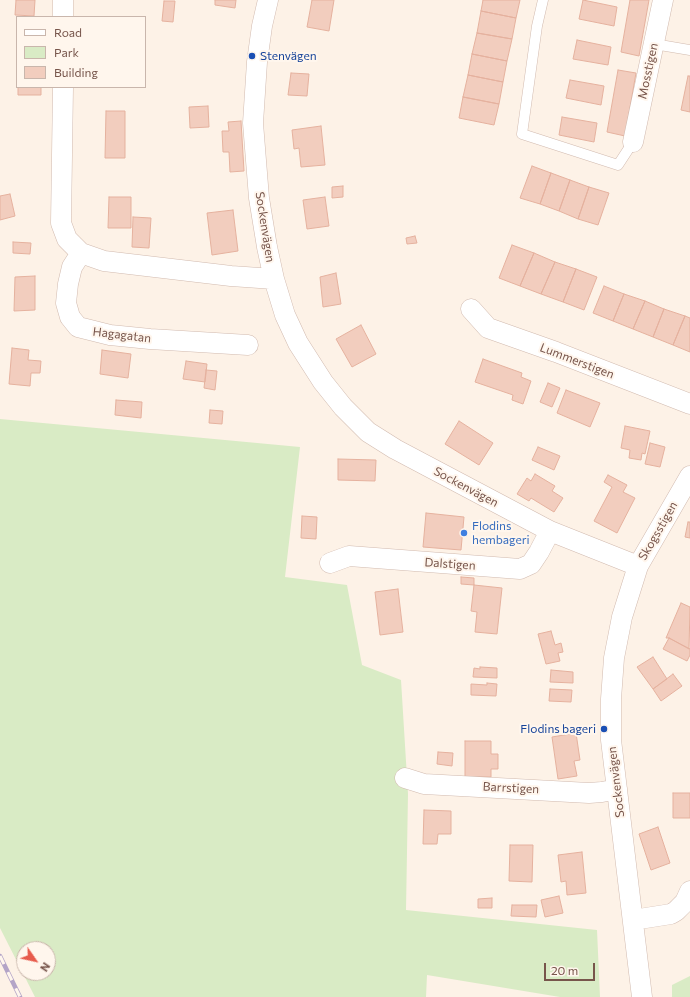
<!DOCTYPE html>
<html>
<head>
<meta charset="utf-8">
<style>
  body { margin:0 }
  #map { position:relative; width:690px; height:997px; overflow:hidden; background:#fdf2e7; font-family:Commissioner,sans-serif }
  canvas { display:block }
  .legend { position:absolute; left:16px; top:16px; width:130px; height:72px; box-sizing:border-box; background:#fff6ed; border:1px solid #c9b6ac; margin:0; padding:5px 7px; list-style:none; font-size:12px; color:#77554b }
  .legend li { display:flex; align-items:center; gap:8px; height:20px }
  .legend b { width:20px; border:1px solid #c9b6ac }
  .north { position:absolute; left:16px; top:941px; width:40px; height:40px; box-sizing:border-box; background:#fff6ed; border:1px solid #c9b6ac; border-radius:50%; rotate:124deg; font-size:11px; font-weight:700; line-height:16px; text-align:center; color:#77554b }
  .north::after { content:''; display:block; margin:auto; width:14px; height:18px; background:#e75b4c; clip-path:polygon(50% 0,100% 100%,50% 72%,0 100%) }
  .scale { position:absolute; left:544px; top:963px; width:51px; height:18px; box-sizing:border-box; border:2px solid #77554b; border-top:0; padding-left:5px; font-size:12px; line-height:14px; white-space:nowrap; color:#77554b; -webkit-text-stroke:3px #fff6ed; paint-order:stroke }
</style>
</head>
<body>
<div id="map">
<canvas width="690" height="997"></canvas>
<ul class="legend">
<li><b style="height:5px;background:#fff"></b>Road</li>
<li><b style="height:11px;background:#d9ebc5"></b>Park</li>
<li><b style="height:11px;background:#f2cdbe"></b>Building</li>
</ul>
<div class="north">N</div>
<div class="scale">20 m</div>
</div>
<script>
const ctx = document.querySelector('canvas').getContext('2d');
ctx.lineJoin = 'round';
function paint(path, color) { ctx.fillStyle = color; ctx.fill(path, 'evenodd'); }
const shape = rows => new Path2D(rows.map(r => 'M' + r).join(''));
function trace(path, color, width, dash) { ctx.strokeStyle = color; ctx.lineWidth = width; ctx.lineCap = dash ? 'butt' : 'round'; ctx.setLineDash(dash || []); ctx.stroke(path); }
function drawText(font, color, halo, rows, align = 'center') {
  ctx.font = font + ' Commissioner,sans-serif'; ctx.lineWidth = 4; ctx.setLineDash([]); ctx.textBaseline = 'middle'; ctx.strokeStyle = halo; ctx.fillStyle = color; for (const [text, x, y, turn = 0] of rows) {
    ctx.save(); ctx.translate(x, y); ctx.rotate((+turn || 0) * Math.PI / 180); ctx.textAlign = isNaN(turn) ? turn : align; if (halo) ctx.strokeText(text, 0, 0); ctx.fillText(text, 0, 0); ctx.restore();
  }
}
const green = shape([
  [0,419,300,447,285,577,347,585,362,665,401,680,408,794,406,910,597,930,600,997,560,997,427,975,426,997,35,997,0,928],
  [24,949,48,949,48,973,24,973],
  [690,976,690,997,672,997,672,985]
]);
const building = shape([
  [16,0,35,0,34,16,15,15,16,0],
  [215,0,236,0,235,8,215,5,215,0],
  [312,0,334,0,329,31,307,27,312,0],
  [483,0,520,0,516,18,481,11,483,0],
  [583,0,617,7,614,26,579,19,583,0],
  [630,0,649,0,639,56,621,52,630,0],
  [164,1,175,1,173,22,162,21,164,1],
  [481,11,516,18,512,39,477,33,481,11],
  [477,33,512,39,507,61,472,54,477,33],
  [577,40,611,47,608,65,573,59,577,40],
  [472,54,507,61,503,82,468,75,472,54],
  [618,70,636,73,625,136,607,132,618,70],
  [291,73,309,74,307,96,288,95,291,73],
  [468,75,503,82,499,104,463,97,468,75],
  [688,76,690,76,690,112,681,110,688,76],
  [570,80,604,86,601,105,566,98,570,80],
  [18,87,41,87,41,95,18,95,18,87],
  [463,97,499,104,494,125,459,118,463,97],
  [208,106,209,127,190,128,189,107,208,106],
  [106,111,125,111,125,158,105,158,106,111],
  [562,117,597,123,594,142,559,135,562,117],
  [241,121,244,171,230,172,229,152,223,152,222,131,229,131,228,122,241,121],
  [321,126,325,165,301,167,299,148,294,149,292,130,321,126],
  [532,166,551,173,540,204,520,198,532,166],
  [551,173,570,180,559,211,540,204,551,173],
  [570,180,589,187,578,219,559,211,570,180],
  [343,186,343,197,332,198,332,187,343,186],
  [589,187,609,193,598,225,578,219,589,187],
  [10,194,15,216,0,220,0,196,10,194],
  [109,197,131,197,131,228,108,228,109,197],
  [325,197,329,226,307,229,303,200,325,197],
  [233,210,238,251,212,255,207,213,233,210],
  [133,217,151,218,149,248,132,247,133,217],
  [415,236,417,243,407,244,406,238,415,236],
  [13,242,31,243,30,254,13,253,13,242],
  [512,245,534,253,520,286,499,278,512,245],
  [534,253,555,262,541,294,520,286,534,253],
  [555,262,576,269,563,302,541,294,555,262],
  [576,269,597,277,584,310,563,302,576,269],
  [336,273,341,304,323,307,320,277,336,273],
  [35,276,35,310,14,311,15,277,35,276],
  [604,286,624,294,613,321,593,313,604,286],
  [624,294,645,301,633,329,613,321,624,294],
  [645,301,664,309,653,337,633,329,645,301],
  [664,309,685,316,673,345,653,337,664,309],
  [685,316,690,318,690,352,673,345,685,316],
  [361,325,376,354,352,367,336,339,361,325],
  [12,348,29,350,28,360,41,361,40,373,31,373,30,386,9,384,12,348],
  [102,350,131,354,128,378,100,374,102,350],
  [483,359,522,373,521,377,531,381,523,404,512,400,513,395,475,382,483,359],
  [186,361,207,364,205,382,183,379,186,361],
  [206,370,217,371,215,390,204,388,206,370],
  [548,383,560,388,552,407,540,402,548,383],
  [566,390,600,403,590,427,557,413,566,390],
  [116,400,142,402,141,418,115,415,116,400],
  [210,410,223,411,222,424,209,423,210,410],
  [459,421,493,443,479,465,445,444,459,421],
  [625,426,650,431,645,454,642,453,641,460,629,458,630,450,621,448,625,426],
  [650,443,665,447,660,467,645,464,650,443],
  [538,447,560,456,554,470,532,460,538,447],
  [338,459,376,460,375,481,338,480,338,459],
  [535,474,555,486,552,491,563,498,554,512,531,498,529,501,517,494,527,478,531,481,535,474],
  [608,475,627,485,623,492,635,498,617,533,594,521,612,487,604,482,608,475],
  [426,513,464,517,461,550,423,547,426,513],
  [302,516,317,517,316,539,301,538,302,516],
  [688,522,690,522,690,538,685,537,688,522],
  [461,577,474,578,474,585,461,584,461,577],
  [474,585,502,588,497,634,475,632,477,612,471,611,474,585],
  [398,589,403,632,380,635,375,592,398,589],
  [681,603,690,607,689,649,669,638,666,638,681,603],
  [551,631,555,645,561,643,563,652,558,653,560,661,546,664,538,634,551,631],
  [669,638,690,649,690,655,687,661,663,649,669,638],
  [653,657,667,679,653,689,637,667,653,657],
  [480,667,497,668,497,678,473,677,474,668,480,669,480,667],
  [551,670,573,672,573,683,550,682,551,670],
  [673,674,682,686,661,701,653,689,673,674],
  [487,683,497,684,496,696,471,695,471,684,487,685,487,683],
  [550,689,572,690,571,702,549,701,550,689],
  [576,733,580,760,574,761,577,776,558,779,552,737,576,733],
  [465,741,491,741,491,754,498,754,498,769,491,769,491,777,465,777,465,741],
  [438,752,453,753,452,766,437,764,438,752],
  [673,793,690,793,690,818,673,818,673,793],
  [424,810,451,811,451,834,438,834,437,844,423,844,424,810],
  [658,827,670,863,651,870,639,834,658,827],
  [510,845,533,845,532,882,509,881,510,845],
  [582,852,586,893,567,895,566,881,561,882,558,855,582,852],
  [559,896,563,913,545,917,541,900,559,896],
  [492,898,492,908,478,908,478,899,492,898],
  [512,905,537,905,536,917,511,916,512,905]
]);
const lane = shape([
  [543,0,537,26,522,134,618,165,633,142],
  [654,44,690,50]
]);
const street = shape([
  [268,0,262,26,257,62,253,123,259,198,267,247,274,279,285,315,298,343,323,382,343,407,368,432,395,449,550,531,638,566],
  [63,17,63,0],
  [63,87,61,223,67,239,81,253,104,261,231,276,274,279],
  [633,142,663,0],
  [81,253,72,267,68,284,66,303,70,317,78,327,110,335,150,339,248,345],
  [471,309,488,328,556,352,690,404],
  [330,563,349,556,520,569,531,564,539,552,550,531],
  [405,778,424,784,589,793,602,792,617,789],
  [633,920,671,914,676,911,685,902,690,891],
  [642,997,611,740,611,699,614,658,622,617,638,566,690,476]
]);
const rail = shape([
  [0,956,20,997]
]);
const markers = [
  [252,56,4,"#1a4fb4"],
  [464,533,4,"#3f7fe0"],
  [604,729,4,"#1a4fb4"]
];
const transitNames = [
  ["Stenvägen",260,56],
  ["Flodins bageri",596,729,"right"]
];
const streetNames = [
  ["Mosstigen",648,71,-78],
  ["Sockenvägen",265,227,81],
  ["Hagagatan",122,335,7],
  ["Lummerstigen",577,361,21],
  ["Sockenvägen",466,487,28],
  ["Skogsstigen",658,531,-60],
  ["Dalstigen",450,564,4],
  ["Sockenvägen",616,782,-97],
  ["Barrstigen",511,788,3]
];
const shopNames = [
  ["Flodins",472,526],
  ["hembageri",472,540]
];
paint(green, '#d9ebc5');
paint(building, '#f2cdbe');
trace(building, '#e5b19e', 1);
trace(lane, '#d1baaf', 11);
trace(street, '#d1baaf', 21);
trace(lane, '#fff', 10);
trace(street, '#fff', 20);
trace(rail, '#b3a4c7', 4.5);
trace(rail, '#fff6ed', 3, [9]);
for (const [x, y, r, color] of markers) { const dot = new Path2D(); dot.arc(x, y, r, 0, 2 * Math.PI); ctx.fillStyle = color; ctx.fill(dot); trace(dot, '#fff6ed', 1.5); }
drawText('12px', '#164399', '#fff6ed', transitNames, 'left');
drawText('12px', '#77554b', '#fff6ed', streetNames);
drawText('12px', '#366cbe', '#fff6ed', shopNames, 'left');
</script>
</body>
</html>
